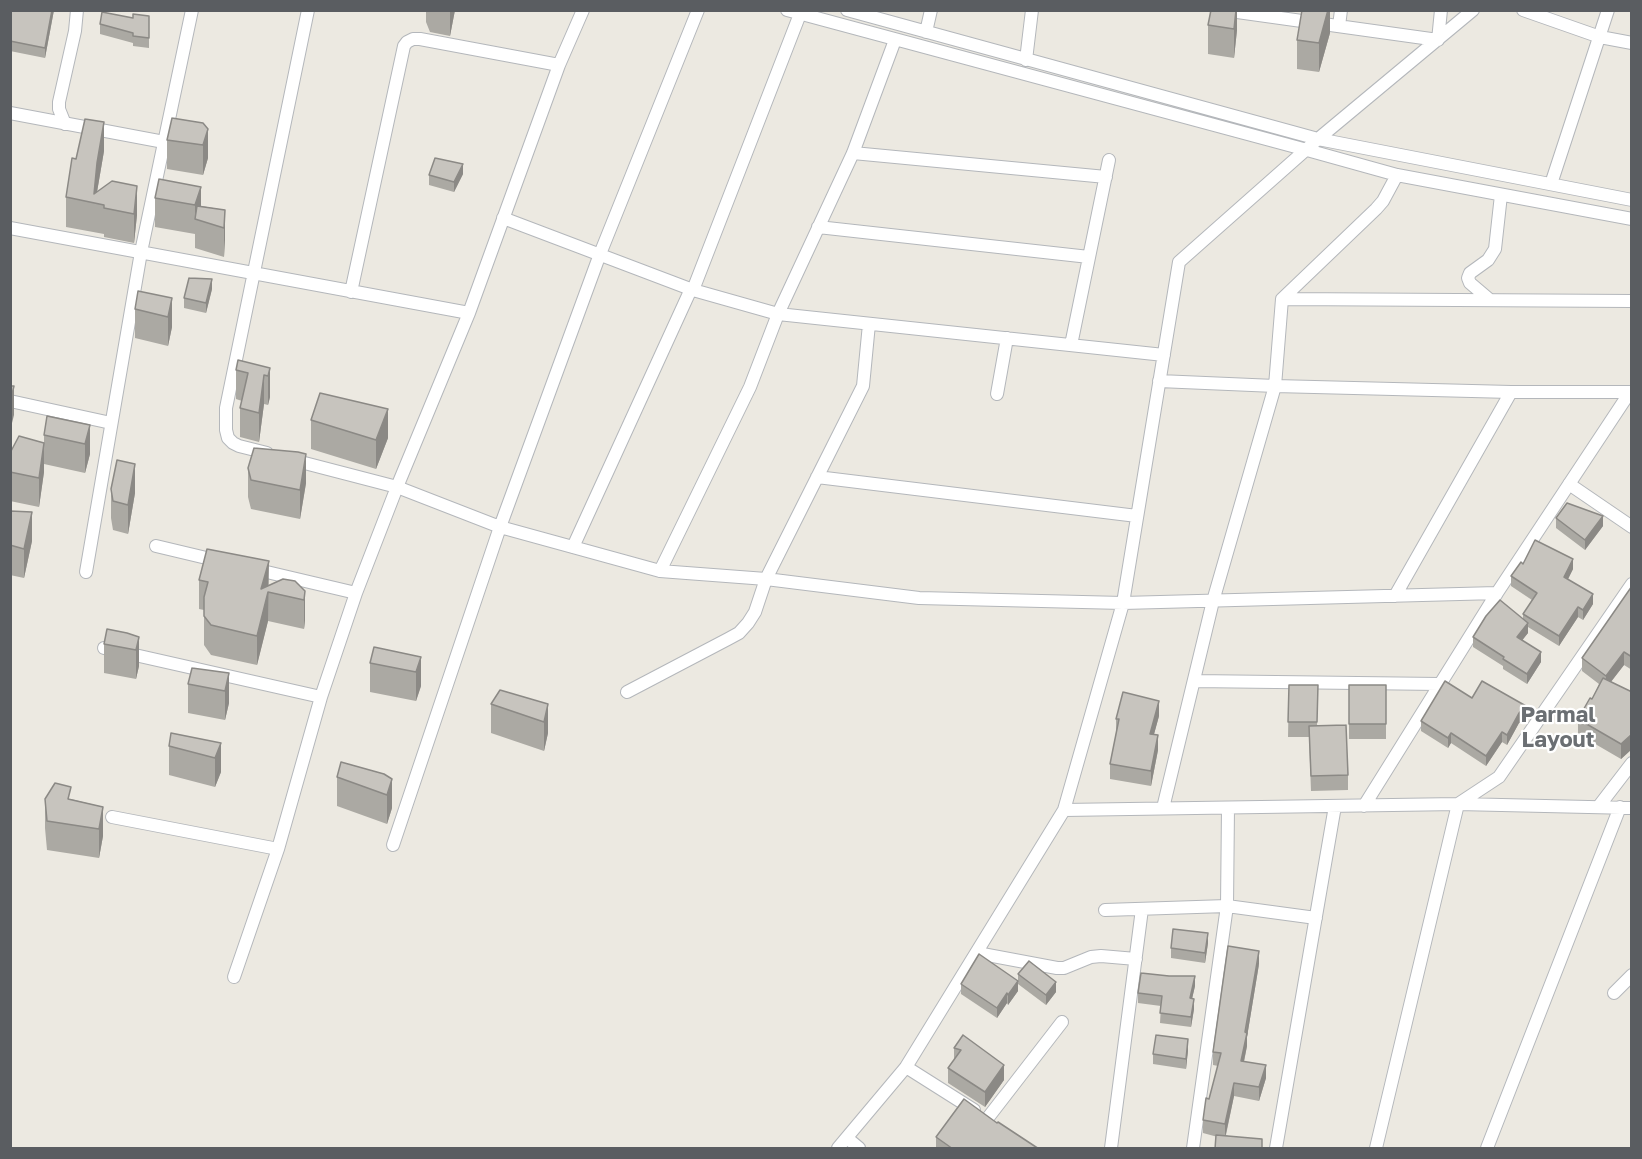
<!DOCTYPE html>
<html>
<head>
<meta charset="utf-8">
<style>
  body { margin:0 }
  #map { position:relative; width:1642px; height:1159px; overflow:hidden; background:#ece9e1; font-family:"Golos Text",sans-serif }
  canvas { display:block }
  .frame { position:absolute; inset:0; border:12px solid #5a5d61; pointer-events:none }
</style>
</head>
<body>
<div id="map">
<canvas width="1642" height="1159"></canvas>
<div class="frame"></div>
</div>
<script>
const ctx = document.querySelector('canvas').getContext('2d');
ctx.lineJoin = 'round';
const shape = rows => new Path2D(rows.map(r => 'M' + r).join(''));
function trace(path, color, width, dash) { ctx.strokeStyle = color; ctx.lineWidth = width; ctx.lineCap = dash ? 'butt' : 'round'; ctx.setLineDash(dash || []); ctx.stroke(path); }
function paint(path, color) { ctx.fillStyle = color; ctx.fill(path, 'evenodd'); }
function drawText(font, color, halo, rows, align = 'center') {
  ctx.font = font + ' "Golos Text",sans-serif'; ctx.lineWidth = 4.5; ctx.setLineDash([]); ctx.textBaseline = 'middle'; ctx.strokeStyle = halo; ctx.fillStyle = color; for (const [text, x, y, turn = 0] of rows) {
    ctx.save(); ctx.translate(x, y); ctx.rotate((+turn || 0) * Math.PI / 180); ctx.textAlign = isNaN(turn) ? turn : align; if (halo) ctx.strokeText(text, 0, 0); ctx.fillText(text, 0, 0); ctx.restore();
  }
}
const street = shape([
  [787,10,1307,150,1397,175,1632,219],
  [847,10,1318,139,1632,200],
  [1223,10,1438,40,1441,10],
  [1523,10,1600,37,1632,43],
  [1339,26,1341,10],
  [926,32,931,10],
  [1026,60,1032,10],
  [10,113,164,142],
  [65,124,59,109,59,102,75,31,77,10],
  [853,153,1106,177],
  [1551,184,1608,10],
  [503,218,693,290,778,314,1164,355],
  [818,227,1089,257],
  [10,228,469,313],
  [693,290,800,14],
  [351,292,404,46,407,42,413,39,420,39,559,65],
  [1282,299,1376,209,1383,201,1397,175],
  [1490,300,1470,283,1468,278,1470,273,1488,260,1495,249,1501,195],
  [1071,345,1109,160],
  [1159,381,1275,386,1511,392,1632,392],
  [997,394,1007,338],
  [10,401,111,423],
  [267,453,239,446,233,443,228,438,226,430,226,408,308,10],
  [293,460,397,487,500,527,660,571,766,579,919,598,1123,603,1497,593],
  [817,477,1137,516],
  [1569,484,1632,527],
  [156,546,219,561],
  [573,547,691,289],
  [254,569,356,593],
  [660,571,750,387,778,314,853,153,895,40],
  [86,572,141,252,192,10],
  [1395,596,1511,392],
  [104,648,321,697],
  [1194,681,1439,684],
  [627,692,728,639,739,633,748,623,755,612,766,579,863,386,869,324],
  [1364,806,1497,593,1630,392],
  [1599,806,1632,763],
  [1163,808,1213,601,1275,386,1282,299,1632,301],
  [1064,810,1458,804,1499,777,1632,584],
  [112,817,278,849],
  [393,845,500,527,600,254,698,10],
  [1105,910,1227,906,1316,918],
  [977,953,1057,968,1064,968,1091,957,1101,956,1136,959],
  [234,977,278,849,321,697,356,593,397,487,469,313,559,65,583,10],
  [1614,993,1632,975],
  [906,1067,974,1110],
  [987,1119,1062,1022],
  [847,1138,859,1148],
  [838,1148,906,1067,1064,810,1123,603,1179,262,1318,139,1473,10],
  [1111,1148,1142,909],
  [1193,1148,1227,906,1228,808],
  [1276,1148,1335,806],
  [1376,1148,1458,804,1632,808],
  [1487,1148,1620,807]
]);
const wall = shape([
  [10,10,54,10,45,58,10,51],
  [426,10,455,10,450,36,430,32,426,22],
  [1237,10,1237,30,1234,58,1208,54,1208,25],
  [1330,10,1330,33,1319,72,1297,69,1297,40,1317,11],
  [149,16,149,48,133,46,133,43,100,34,100,24,133,18],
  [203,123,208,158,203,175,167,169,167,140],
  [104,151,97,192,137,215,134,243,104,237,104,234,66,227,66,197,76,159],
  [463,174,454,192,429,185,429,175],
  [155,198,225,210,224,257,195,248,195,234,155,227],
  [212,289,206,313,184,308,184,298],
  [172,298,172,327,168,346,135,338,135,309],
  [270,368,270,397,268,405,264,404,259,442,240,437,240,408,242,401,236,399,236,370],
  [311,420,388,438,376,469,311,449],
  [90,425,90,454,85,473,44,464,44,472,39,507,10,501,10,453,44,443,44,435],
  [248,468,306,483,300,519,251,509,248,497],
  [111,489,135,493,128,534,113,530,111,518],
  [10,511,32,541,24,578,10,575],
  [1556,518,1603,526,1585,550,1556,528],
  [1523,564,1573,569,1568,579,1593,604,1583,620,1578,617,1559,646,1528,627,1528,633,1522,640,1541,662,1527,684,1503,669,1503,666,1473,647,1473,637,1523,619,1523,614,1532,600,1511,586,1511,576],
  [199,580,305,591,305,620,304,629,268,621,257,665,211,655,204,645,204,610,199,609],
  [1632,586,1632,670,1624,665,1611,682,1632,692,1632,749,1621,759,1578,734,1578,719,1592,699,1599,684,1582,671,1582,658],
  [139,637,139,666,136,679,104,673,104,644],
  [421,657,421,686,416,701,370,692,370,663],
  [229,673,229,703,225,720,188,713,188,684],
  [1289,685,1318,685,1317,726,1348,775,1348,790,1311,791,1309,737,1288,737],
  [1349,685,1386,685,1386,739,1349,739],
  [1472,698,1526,716,1519,723,1507,745,1502,742,1486,766,1451,743,1448,748,1421,731,1421,721],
  [491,704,548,704,548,733,544,751,491,733],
  [1159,716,1154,734,1158,750,1151,786,1110,779,1110,764,1116,733,1116,719],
  [221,743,221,772,215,787,169,775,169,746],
  [384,774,392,808,387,824,337,806,337,777],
  [45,799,71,799,103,807,103,836,99,858,47,850,45,828],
  [1208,943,1205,963,1171,958,1171,948],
  [1259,964,1247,1037,1247,1046,1244,1062,1266,1078,1259,1101,1234,1096,1226,1135,1262,1149,1203,1133,1203,1120,1218,1066,1213,1065,1213,1052],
  [1018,974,1056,992,1046,1005,1018,984],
  [961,984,1018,991,1008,1005,1007,1003,997,1018,961,994],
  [1195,986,1192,998,1194,1009,1191,1027,1160,1023,1161,1006,1138,1003,1138,993],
  [963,1035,1004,1080,985,1107,948,1083,948,1068,954,1060,954,1048],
  [1188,1050,1186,1069,1153,1064,1153,1054],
  [997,1123,1039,1149,936,1149,936,1137]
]);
const shadedWall = shape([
  [52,10,54,10,45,58,45,48],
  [450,10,455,10,450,36],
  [1236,10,1237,10,1237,30,1234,58,1234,29],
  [1328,10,1330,10,1330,33,1319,72,1319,43],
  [104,122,104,151,97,192,94,194,97,163],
  [208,129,208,158,203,175,203,145],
  [463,164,463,174,454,192,454,182],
  [137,186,137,215,134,243,134,214],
  [201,187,201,216,195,219,195,205],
  [225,210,225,240,224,257,224,228],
  [212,279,212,289,206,313,206,303],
  [172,298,172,327,168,346,168,317],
  [270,368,270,397,268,405,268,376],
  [264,375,264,404,259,442,259,413],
  [14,386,14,415,10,431,10,402],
  [388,409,388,438,376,469,376,440],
  [90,425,90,454,85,473,85,444],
  [44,443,44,472,39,507,39,478],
  [306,454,306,483,300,519,300,490],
  [135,464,135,493,128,534,128,505],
  [32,512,32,541,24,578,24,549],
  [1603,516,1603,526,1585,550,1585,540],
  [1573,559,1573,569,1564,587,1564,577],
  [269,561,268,621,257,665,257,636,261,589],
  [305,591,305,620,304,629,304,600],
  [1593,594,1593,604,1583,620,1583,610],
  [1578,607,1578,617,1559,646,1559,636],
  [1528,623,1528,633,1517,647,1517,637],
  [139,637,139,666,136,679,136,650],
  [1541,652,1541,662,1527,684,1527,674],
  [1624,652,1624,665,1606,688,1606,676],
  [421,657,421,686,416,701,416,672],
  [229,673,229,703,225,720,225,691],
  [1159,701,1159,716,1150,749,1150,734],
  [548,704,548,733,544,751,544,722],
  [1526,706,1526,716,1519,723,1507,745,1507,735,1519,713],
  [1502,732,1502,742,1486,766,1486,756],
  [1451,733,1451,743,1448,748,1448,738],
  [1632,734,1632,749,1621,759,1621,744],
  [1158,735,1158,750,1151,786,1151,771],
  [221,743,221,772,215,787,215,758],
  [392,779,392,808,387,824,387,795],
  [103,807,103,836,99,858,99,829],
  [1208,933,1208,943,1205,963,1205,953],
  [1259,951,1259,964,1247,1037,1247,1046,1241,1075,1241,1061],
  [1195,976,1195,986,1190,1008,1190,998],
  [1018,981,1018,991,1008,1005,1008,995],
  [1056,982,1056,992,1046,1005,1046,995],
  [1007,993,1007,1003,997,1018,997,1008],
  [1194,999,1194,1009,1191,1027,1191,1017],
  [1188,1039,1188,1050,1186,1069,1186,1059],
  [1004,1065,1004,1080,985,1107,985,1092],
  [1266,1065,1266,1078,1259,1101,1259,1087],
  [1234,1083,1234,1096,1225,1138,1225,1124]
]);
const building = shape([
  [10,10,52,10,45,48,10,41,10,10],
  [1211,10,1236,10,1234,29,1208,25,1211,10],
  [1302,10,1317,11,1318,10,1328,10,1319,43,1297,40,1302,10],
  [102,12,133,18,133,14,149,16,149,38,133,36,133,33,100,24,102,12],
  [172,118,203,123,208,129,203,145,167,140,172,118],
  [85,119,104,122,97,163,94,194,112,181,137,186,134,214,104,208,104,205,66,197,72,158,76,159,85,119],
  [435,158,463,164,454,182,429,175,435,158],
  [159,179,201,187,195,205,155,198,159,179],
  [197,206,225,210,224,228,195,219,197,206],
  [189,278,212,279,206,303,184,298,189,278],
  [138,291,172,298,168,317,135,309,138,291],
  [238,360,270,368,268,376,264,375,259,413,240,408,248,373,236,370,238,360],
  [10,386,14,386,10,402,10,386],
  [320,393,388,409,376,440,311,420,320,393],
  [47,416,90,425,85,444,44,435,47,416],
  [19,436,44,443,39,478,10,472,10,453,19,436],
  [254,448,298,452,306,454,300,490,251,480,248,468,254,448],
  [117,460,135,464,128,505,113,501,111,489,117,460],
  [1567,503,1603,516,1585,540,1556,518,1567,503],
  [10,511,32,512,24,549,10,545,10,511],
  [1535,540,1573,559,1564,577,1593,594,1583,610,1578,607,1559,636,1523,614,1537,593,1511,576,1521,562,1523,564,1535,540],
  [207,549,269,561,261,589,283,579,295,581,305,591,304,600,268,592,257,636,211,625,204,616,204,597,208,582,199,580,207,549],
  [1632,586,1632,657,1624,652,1606,676,1582,658,1632,586],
  [1500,600,1528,623,1517,637,1541,652,1527,674,1503,659,1504,657,1473,637,1486,616,1500,600],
  [107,629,127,633,139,637,136,650,104,644,107,629],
  [374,647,421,657,416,672,370,663,374,647],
  [192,668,229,673,225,691,188,684,192,668],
  [1603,678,1632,692,1632,734,1621,744,1578,719,1590,698,1592,699,1603,678],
  [1445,681,1472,698,1482,681,1526,706,1519,713,1507,735,1502,732,1486,756,1451,733,1448,738,1421,721,1445,681],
  [1289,685,1318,685,1317,722,1288,722,1289,685],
  [1349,685,1386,685,1386,724,1349,724,1349,685],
  [500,690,548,704,544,722,491,704,500,690],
  [1123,692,1159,701,1150,734,1158,735,1151,771,1110,764,1119,719,1116,719,1123,692],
  [1346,725,1348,775,1311,776,1309,726,1346,725],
  [171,733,221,743,215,758,169,746,171,733],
  [341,762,384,774,392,779,387,795,337,777,341,762],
  [55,783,71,787,68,799,103,807,99,829,47,821,45,799,55,783],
  [1173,929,1208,933,1205,953,1171,948,1173,929],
  [1228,946,1259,951,1245,1032,1247,1033,1241,1061,1266,1065,1259,1087,1234,1083,1225,1124,1203,1120,1206,1098,1209,1099,1221,1053,1213,1052,1228,946],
  [979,954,1018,981,1008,995,1007,993,997,1008,961,984,979,954],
  [1029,961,1056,982,1046,995,1018,974,1029,961],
  [1141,973,1169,976,1195,976,1190,998,1194,999,1191,1017,1160,1013,1162,996,1138,993,1141,973],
  [963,1035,1004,1065,985,1092,948,1068,961,1050,954,1048,963,1035],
  [1156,1035,1188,1039,1186,1059,1153,1054,1156,1035],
  [964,1099,997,1123,998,1122,1039,1149,953,1149,936,1137,964,1099],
  [1216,1135,1262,1139,1262,1149,1215,1149,1216,1135]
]);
const districtNames = [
  ["Parmal",1558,715],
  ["Layout",1558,740]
];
trace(street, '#b4b7bb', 14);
trace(street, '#fff', 12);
paint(wall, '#aba9a3');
paint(shadedWall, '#8b8985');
paint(building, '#c7c4be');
trace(building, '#8b8985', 1.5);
drawText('bold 22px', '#6b6f73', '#fff', districtNames);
</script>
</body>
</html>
